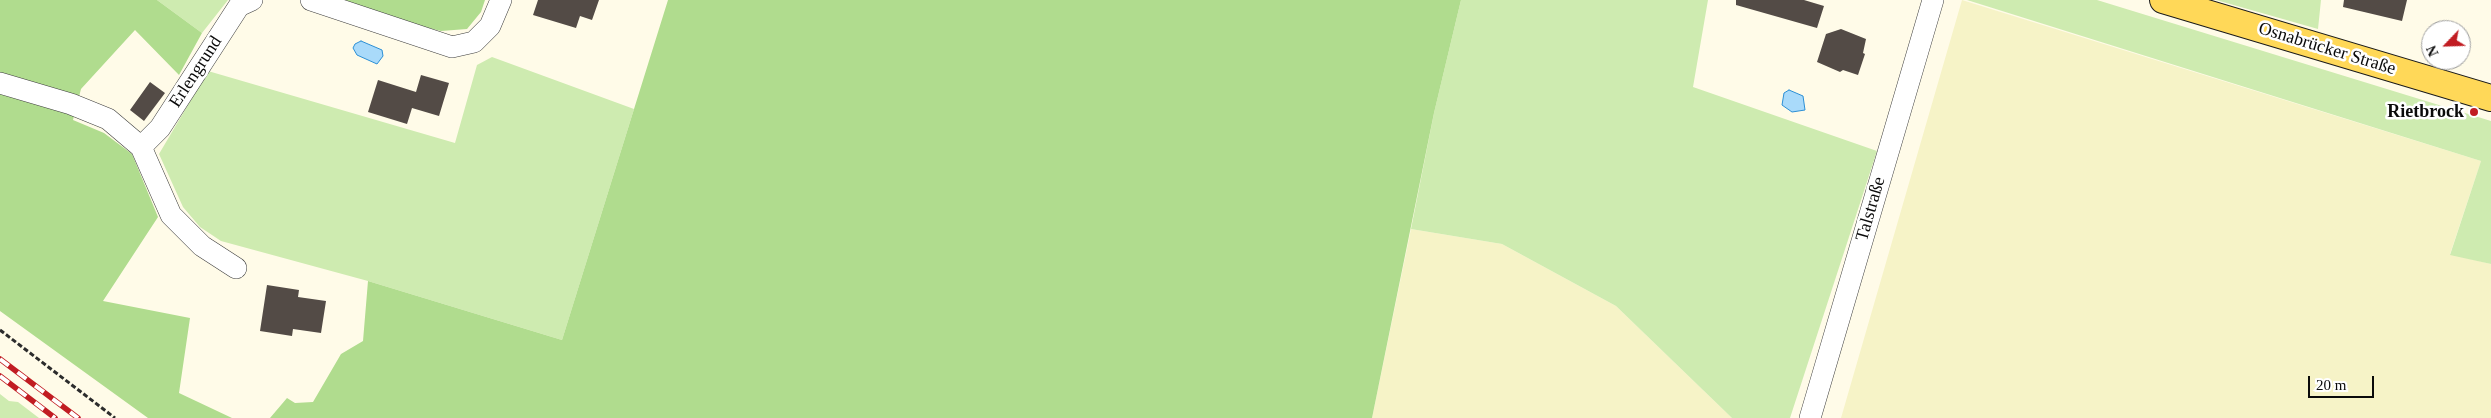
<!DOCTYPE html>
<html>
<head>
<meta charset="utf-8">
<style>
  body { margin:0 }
  #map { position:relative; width:2491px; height:418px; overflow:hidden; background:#fffbe8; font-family:Georgia,serif }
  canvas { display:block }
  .north { position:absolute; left:2421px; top:20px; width:50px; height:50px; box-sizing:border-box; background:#fff; border:1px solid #9d9d9d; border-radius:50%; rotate:246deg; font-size:14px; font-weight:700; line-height:20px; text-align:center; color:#0a0a0a }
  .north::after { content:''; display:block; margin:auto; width:18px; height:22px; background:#c11c22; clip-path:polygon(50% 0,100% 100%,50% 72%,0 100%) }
  .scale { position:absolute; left:2308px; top:376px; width:66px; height:22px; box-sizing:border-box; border:2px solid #0a0a0a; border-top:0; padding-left:6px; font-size:15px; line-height:18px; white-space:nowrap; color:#0a0a0a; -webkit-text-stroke:4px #fff; paint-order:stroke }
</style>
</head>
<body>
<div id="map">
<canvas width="2491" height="418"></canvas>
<div class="north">N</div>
<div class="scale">20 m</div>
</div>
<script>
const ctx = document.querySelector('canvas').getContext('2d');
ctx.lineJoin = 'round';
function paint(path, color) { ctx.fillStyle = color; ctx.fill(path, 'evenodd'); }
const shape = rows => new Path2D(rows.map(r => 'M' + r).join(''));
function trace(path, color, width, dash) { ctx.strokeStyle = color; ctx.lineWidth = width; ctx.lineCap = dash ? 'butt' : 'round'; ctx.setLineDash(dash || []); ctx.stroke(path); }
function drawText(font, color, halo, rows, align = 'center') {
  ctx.font = font + ' Georgia,serif'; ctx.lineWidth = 5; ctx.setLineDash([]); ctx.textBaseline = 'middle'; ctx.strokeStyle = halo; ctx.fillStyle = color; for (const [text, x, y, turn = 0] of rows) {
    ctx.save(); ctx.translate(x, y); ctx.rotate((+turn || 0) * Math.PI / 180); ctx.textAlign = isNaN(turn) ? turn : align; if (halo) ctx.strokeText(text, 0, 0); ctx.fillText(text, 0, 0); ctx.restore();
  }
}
const farmland = shape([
  [1962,0,2481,161,2450,254,2491,264,2491,418,1841,418],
  [1411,229,1502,244,1616,306,1732,418,1372,418]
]);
const green = shape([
  [157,0,228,0,202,33],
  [1461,0,1708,0,1693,87,1877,151,1790,418,1732,418,1616,306,1502,244,1411,229,1434,113],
  [1967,0,2097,0,2491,121,2491,264,2450,255,2481,161],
  [2216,0,2321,0,2318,29],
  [492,57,634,109,562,340,368,281,221,241,200,227,183,207,159,154,208,71,455,143,477,65],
  [0,394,9,401,18,402,39,418,0,418]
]);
const forest = shape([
  [0,0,157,0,202,33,179,75,135,30,81,89,73,120,104,133,132,154,158,217,103,301,190,318,179,393,232,418,148,418,0,311],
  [312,0,485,0,481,12,467,29,441,31],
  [668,0,1461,0,1434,113,1372,418,270,418,287,398,295,403,313,402,341,354,363,341,368,281,562,340]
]);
const water = shape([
  [361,41,382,50,383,56,377,64,357,55,353,48,355,44,361,41],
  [1789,90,1803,96,1805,110,1792,112,1782,105,1784,93,1789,90]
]);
const building = shape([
  [538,0,599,0,592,20,580,16,576,28,533,15],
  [1736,0,1804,0,1824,6,1817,28,1736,5],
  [2344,0,2407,0,2402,21,2343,7],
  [1841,29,1866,39,1863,53,1865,54,1858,75,1843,70,1840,72,1817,62,1826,34],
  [421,75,449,83,439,116,412,108,407,124,368,112,378,80,416,92],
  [150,82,165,93,144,121,130,110],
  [267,285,299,290,298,297,326,301,321,333,293,329,292,336,260,331]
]);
const path = shape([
  [0,330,115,418]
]);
const minor = shape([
  [311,0,452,47,474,42,490,26,501,0],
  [0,83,71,104,108,119,141,147,171,215,202,246,236,268],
  [141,147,160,128,239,6,252,0],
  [1810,418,1933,0]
]);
const major = shape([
  [2163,0,2491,98]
]);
const rail = shape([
  [0,359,78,418],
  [0,376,55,418]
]);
const markers = [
  [2474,112,5,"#c11c22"]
];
const streetNames = [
  ["Osnabrücker Straße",2327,49,17],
  ["Erlengrund",196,72,-57],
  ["Talstraße",1871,209,-74]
];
const poiNames = [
  ["Rietbrock",2464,112]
];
paint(farmland, '#f6f3c7');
paint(green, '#ceebb0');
paint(forest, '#b0dc8e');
paint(water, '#a9dafa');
trace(water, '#2c8fd5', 1);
paint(building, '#534b46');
trace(minor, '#3d3d3d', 22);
trace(major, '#1b1b1b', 28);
trace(path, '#2c2c2c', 3, [5, 2.5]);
trace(minor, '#fff', 21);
trace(major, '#ffd858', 26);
trace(rail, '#c11c22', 5.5);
trace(rail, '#fff', 4, [11]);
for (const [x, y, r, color] of markers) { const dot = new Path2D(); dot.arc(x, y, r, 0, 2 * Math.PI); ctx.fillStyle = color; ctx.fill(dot); trace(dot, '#fff', 2); }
drawText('18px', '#0a0a0a', '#fff', streetNames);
drawText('bold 18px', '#0a0a0a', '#fff', poiNames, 'right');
</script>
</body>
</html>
